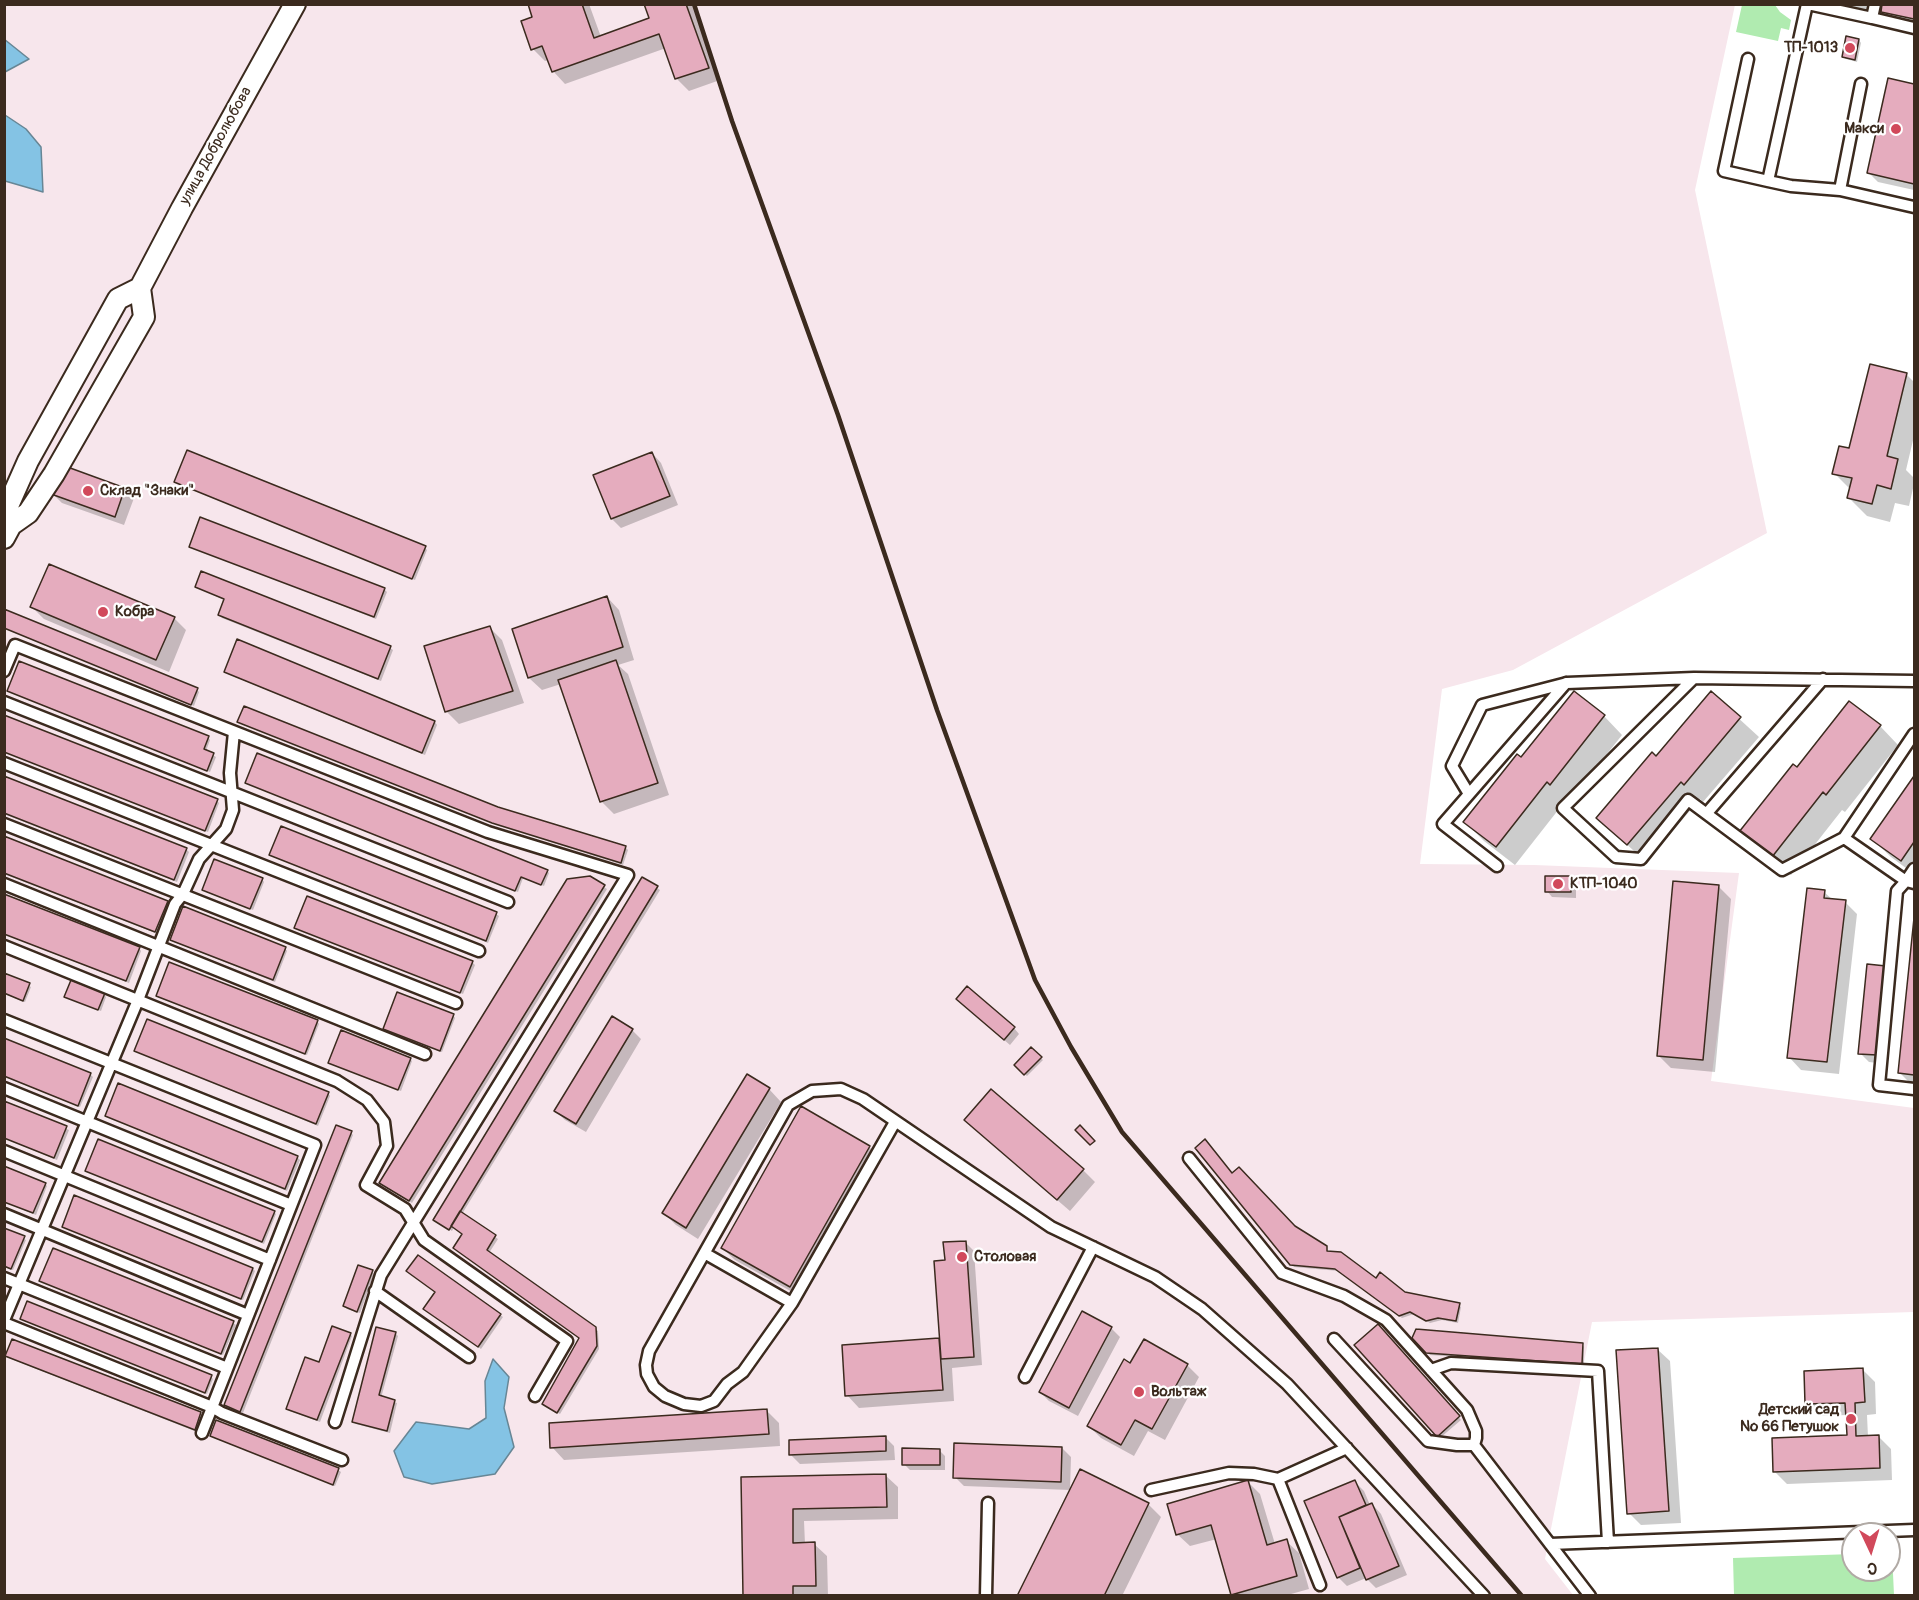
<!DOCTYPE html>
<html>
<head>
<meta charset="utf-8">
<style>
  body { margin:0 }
  #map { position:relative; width:1919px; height:1600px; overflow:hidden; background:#fff; font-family:Pangolin,sans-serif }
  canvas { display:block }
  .frame { position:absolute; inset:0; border:6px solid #3b2a1e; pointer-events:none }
  .north { position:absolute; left:1841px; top:1522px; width:60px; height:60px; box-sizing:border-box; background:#fff; border:2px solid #b1aaa5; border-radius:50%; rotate:176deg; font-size:16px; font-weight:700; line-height:24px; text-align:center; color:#3b2a1e }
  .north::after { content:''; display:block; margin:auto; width:21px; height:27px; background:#d1495b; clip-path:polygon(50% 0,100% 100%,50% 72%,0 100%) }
</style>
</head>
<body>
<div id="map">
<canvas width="1919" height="1600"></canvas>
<div class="frame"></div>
<div class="north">С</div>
</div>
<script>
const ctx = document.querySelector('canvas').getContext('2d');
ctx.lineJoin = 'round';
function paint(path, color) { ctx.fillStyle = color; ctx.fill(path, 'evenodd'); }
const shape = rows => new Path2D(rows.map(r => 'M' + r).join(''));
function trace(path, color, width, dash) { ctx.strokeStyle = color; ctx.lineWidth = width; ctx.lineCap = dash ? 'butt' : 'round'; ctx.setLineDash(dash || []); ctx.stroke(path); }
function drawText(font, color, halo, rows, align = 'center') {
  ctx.font = font + ' Pangolin,sans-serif'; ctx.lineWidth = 4.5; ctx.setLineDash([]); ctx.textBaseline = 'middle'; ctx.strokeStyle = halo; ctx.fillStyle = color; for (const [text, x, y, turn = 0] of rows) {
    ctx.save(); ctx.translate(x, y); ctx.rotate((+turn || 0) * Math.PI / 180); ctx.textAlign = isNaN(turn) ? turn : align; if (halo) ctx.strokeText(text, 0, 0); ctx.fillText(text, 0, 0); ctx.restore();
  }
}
const built = shape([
  [5,5,1735,5,1695,190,1767,533,1513,670,1442,689,1420,864,1534,865,1739,873,1711,1081,1914,1108,1914,1312,1592,1322,1545,1559,1573,1595,5,1596]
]);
const green = shape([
  [1742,5,1766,5,1767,6,1775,5,1780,12,1791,20,1789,30,1781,28,1778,41,1736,32],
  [1892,1552,1894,1595,1734,1595,1733,1558,1853,1554,1853,1570,1889,1570,1889,1553]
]);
const water = shape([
  [4,39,29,59,5,72,4,72,4,39],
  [5,115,26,129,41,147,43,192,5,181,5,115],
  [493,1359,509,1377,504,1408,514,1447,495,1474,432,1484,404,1477,394,1451,416,1422,469,1429,486,1418,485,1381,493,1359]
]);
const shadow = shape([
  [529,4,589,4,601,37,651,19,645,4,693,4,720,80,689,91,677,79,666,48,565,84,553,71,549,60,545,61,533,49,534,18],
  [1815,4,1869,4,1865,23,1827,14],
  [1884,4,1914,4,1914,33,1901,30,1882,12],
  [1859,40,1861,43,1857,62,1846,59,1843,57],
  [1889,80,1914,85,1914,190,1878,182,1869,173],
  [1872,366,1907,375,1914,382,1914,436,1906,470,1914,478,1914,484,1909,506,1895,503,1890,522,1867,516,1849,498,1851,490,1834,473,1850,450],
  [652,453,661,463,678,505,621,528,612,519,595,476],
  [63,467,125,489,134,498,124,525,62,503,53,494],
  [176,482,425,548,427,550,415,580],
  [191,546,384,589,387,592,376,619],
  [196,587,390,648,393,650,381,681,222,618,220,615,225,600],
  [607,597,619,610,634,660,618,665,628,674,669,795,614,814,602,802,561,684,542,690,529,678],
  [32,607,174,618,186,630,169,672,44,619],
  [4,628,197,690,199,692,194,706],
  [490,628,502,640,524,703,459,724,446,711],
  [238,641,435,722,437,725,425,755,228,674,225,671],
  [8,691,208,737,210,740,206,751,216,757,210,772],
  [1711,693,1759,737,1703,802,1700,799,1646,862,1598,818,1656,758],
  [1604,716,1622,735,1569,802,1566,800,1515,865,1484,841,1465,822,1522,759],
  [239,721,498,808,626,848,628,850,623,865,496,825],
  [1880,726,1898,745,1845,812,1842,810,1791,875,1760,851,1798,769],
  [4,752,217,801,219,803,208,832],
  [4,777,186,849,189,852,177,882,4,814],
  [1914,778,1914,874,1891,857,1872,839],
  [247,782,547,871,549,873,544,886,523,878,518,892],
  [4,838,167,902,169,904,158,934,4,874],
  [271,855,496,914,499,916,488,943],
  [590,878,607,889,412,1203,383,1185],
  [1570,878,1576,884,1576,898,1552,897,1547,891],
  [262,879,264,882,253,910,204,889],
  [643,879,660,890,462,1214,498,1239,489,1253,598,1331,599,1349,560,1414,546,1406,581,1338,464,1234,454,1227,452,1231,435,1220],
  [1718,886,1731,899,1715,1072,1671,1068,1659,1056],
  [1824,892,1833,900,1845,902,1857,914,1839,1074,1801,1070,1789,1057],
  [4,896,139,948,141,951,129,983,4,934],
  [296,927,472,962,475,965,463,994],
  [1914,932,1914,1087,1900,1073],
  [174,942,285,948,287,951,275,982],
  [1885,968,1895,977,1886,1064,1869,1062,1860,1053],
  [4,975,31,987,25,1002,4,994],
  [104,995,106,997,101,1011,66,996],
  [158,996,317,1021,319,1024,307,1055],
  [963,1005,1014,1028,1019,1034,1010,1045],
  [453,1015,455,1018,442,1052,385,1029],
  [612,1018,632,1030,641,1039,586,1132,565,1120,556,1111],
  [1031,1049,1043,1060,1027,1076,1016,1065],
  [136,1050,328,1093,330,1096,318,1126],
  [410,1059,412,1061,401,1091,330,1062],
  [90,1074,93,1077,80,1107,4,1076],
  [769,1089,781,1102,698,1239,676,1225,664,1213],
  [4,1102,69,1130,57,1160,4,1138],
  [106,1116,297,1157,300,1160,287,1191],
  [978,1132,1083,1170,1095,1182,1070,1211],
  [351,1133,353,1135,243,1413,228,1407,226,1405],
  [869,1147,881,1159,803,1298,735,1260,722,1248],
  [87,1171,274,1212,276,1214,264,1244],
  [1232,1174,1294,1227,1326,1247,1328,1253,1405,1293,1459,1305,1461,1307,1458,1323,1442,1320,1430,1323,1414,1314,1402,1318,1339,1271,1294,1267],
  [45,1184,47,1186,36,1215,4,1202],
  [63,1226,253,1269,255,1271,243,1300],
  [4,1229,26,1240,13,1270,4,1267],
  [965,1242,974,1251,982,1365,952,1368,954,1401,859,1408,847,1395,939,1340,941,1342,946,1262],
  [418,1257,503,1317,481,1349,428,1311,437,1292],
  [372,1272,374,1274,360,1313,347,1309,345,1306],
  [44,1283,233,1323,236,1325,223,1355],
  [25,1321,211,1377,213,1379,207,1394],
  [1378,1326,1461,1420,1440,1438,1357,1345],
  [1111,1328,1120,1337,1078,1416,1049,1401,1040,1392],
  [395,1333,398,1336,381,1398,397,1403,390,1433,356,1424,353,1421],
  [350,1334,352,1336,320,1422,290,1411,287,1408,320,1364],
  [1414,1338,1582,1344,1584,1347,1584,1366,1430,1355],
  [13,1341,201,1414,203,1416,197,1432,9,1358,7,1356],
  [1657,1349,1670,1361,1681,1523,1641,1525,1629,1513],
  [1131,1365,1187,1365,1199,1377,1165,1440,1148,1431,1134,1456,1101,1438,1089,1426],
  [1863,1370,1875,1382,1876,1414,1867,1415,1868,1437,1878,1436,1891,1449,1892,1480,1787,1484,1774,1471,1848,1437,1847,1415,1819,1416,1807,1404],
  [767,1411,779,1423,780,1446,564,1460,552,1447],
  [212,1436,338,1470,341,1472,335,1486],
  [885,1437,894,1446,895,1460,800,1464,791,1455],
  [1062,1448,1071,1457,1070,1490,964,1486,955,1477],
  [939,1450,945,1456,945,1470,910,1470,904,1464],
  [885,1475,898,1487,898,1519,804,1521,805,1544,814,1544,827,1556,828,1596,745,1596,742,1479],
  [1248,1482,1260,1494,1275,1544,1286,1541,1299,1553,1309,1589,1284,1596,1234,1596,1217,1539,1190,1546,1177,1534],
  [1355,1482,1364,1491,1370,1505,1372,1504,1381,1514,1407,1575,1376,1588,1366,1578,1347,1586,1338,1577,1306,1502],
  [1148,1504,1161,1517,1122,1596,1019,1596]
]);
const building = shape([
  [528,4,582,4,594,38,649,18,644,4,686,4,709,68,675,79,659,34,552,72,542,46,531,50,521,21,532,17,528,4],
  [1882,4,1914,4,1914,19,1881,12,1882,4],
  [1846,36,1859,39,1855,60,1842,57,1846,36],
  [1888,78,1914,84,1914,184,1867,173,1888,78],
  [1870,364,1907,373,1887,456,1898,459,1891,489,1877,485,1872,504,1847,498,1852,478,1832,474,1839,446,1849,448,1870,364],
  [187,450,426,546,412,579,174,482,187,450],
  [652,452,670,496,611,519,593,475,652,452],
  [62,465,125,488,115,517,51,494,62,465],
  [200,517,385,588,374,617,189,547,200,517],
  [49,564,175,617,156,660,30,607,49,564],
  [201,571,391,646,378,679,218,615,224,599,195,587,201,571],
  [607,596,623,647,528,678,512,629,607,596],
  [4,609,198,688,191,705,4,628,4,609],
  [490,626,513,691,445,712,424,646,490,626],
  [237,639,435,721,422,753,224,672,237,639],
  [616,660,658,783,600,802,558,680,616,660],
  [19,661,209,736,204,749,214,753,207,771,7,691,19,661],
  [1574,691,1605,715,1550,785,1547,782,1496,847,1463,822,1517,754,1521,757,1574,691],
  [1711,691,1741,717,1684,785,1681,782,1627,845,1596,818,1652,752,1656,756,1711,691],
  [1849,701,1881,725,1826,795,1823,792,1772,857,1739,832,1793,764,1797,767,1849,701],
  [244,706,498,807,626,846,621,863,492,823,237,722,244,706],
  [4,715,218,799,205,831,4,752,4,715],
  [257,753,548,870,541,885,521,877,515,891,245,783,257,753],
  [4,776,187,848,174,880,4,813,4,776],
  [1914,776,1914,842,1901,861,1870,839,1914,776],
  [281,826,497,912,486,941,269,855,281,826],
  [4,836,168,901,155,932,4,873,4,836],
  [214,859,263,878,250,909,202,890,214,859],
  [590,876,605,885,409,1201,379,1183,567,879,590,876],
  [1545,876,1571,876,1571,892,1545,892,1545,876],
  [642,877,658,886,449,1230,433,1220,642,877],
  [1673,881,1719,885,1703,1060,1657,1056,1673,881],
  [1807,888,1825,890,1824,898,1846,900,1827,1062,1787,1058,1807,888],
  [4,894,140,947,126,981,4,934,4,894],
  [307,896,473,961,460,993,294,928,307,896],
  [183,906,286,947,273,980,170,940,183,906],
  [1914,918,1914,1075,1898,1073,1914,918],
  [169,962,318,1020,305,1054,156,996,169,962],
  [1867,964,1886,966,1877,1055,1858,1054,1867,964],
  [4,973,30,983,23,1001,4,993,4,973],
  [71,980,105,993,98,1010,64,997,71,980],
  [967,986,1015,1027,1004,1040,956,999,967,986],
  [397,992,454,1014,440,1051,383,1029,397,992],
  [612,1016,633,1029,576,1124,554,1111,612,1016],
  [147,1019,329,1092,316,1124,134,1051,147,1019],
  [341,1030,411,1058,398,1090,328,1063,341,1030],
  [4,1038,91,1073,78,1106,4,1076,4,1038],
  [1031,1047,1042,1057,1024,1075,1014,1065,1031,1047],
  [747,1074,770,1088,686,1228,662,1213,747,1074],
  [118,1083,298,1156,285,1189,105,1116,118,1083],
  [991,1089,1084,1169,1057,1200,964,1120,991,1089],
  [4,1101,67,1126,54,1158,4,1138,4,1101],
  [801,1106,870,1146,790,1287,721,1248,801,1106],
  [336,1125,352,1131,240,1412,224,1405,336,1125],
  [1080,1125,1095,1141,1090,1145,1075,1130,1080,1125],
  [98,1139,275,1211,262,1242,85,1171,98,1139],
  [1205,1139,1232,1173,1239,1167,1295,1226,1327,1246,1327,1251,1341,1252,1376,1278,1380,1272,1405,1292,1460,1303,1456,1321,1438,1318,1426,1321,1410,1312,1399,1316,1335,1269,1290,1265,1195,1148,1205,1139],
  [4,1166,46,1183,33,1213,4,1202,4,1166],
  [74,1195,253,1268,241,1299,62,1227,74,1195],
  [460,1211,496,1235,487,1250,596,1327,597,1346,557,1413,542,1404,579,1338,453,1248,462,1234,451,1226,460,1211],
  [4,1228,25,1236,11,1269,4,1266,4,1228],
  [966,1241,974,1357,941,1359,934,1261,945,1260,943,1242,966,1241],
  [53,1248,234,1321,221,1354,39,1281,53,1248],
  [418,1255,501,1314,478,1347,423,1309,435,1292,406,1271,418,1255],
  [358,1265,373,1270,357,1312,343,1306,358,1265],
  [27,1301,212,1375,205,1393,20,1319,27,1301],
  [1082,1311,1112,1327,1069,1408,1039,1392,1082,1311],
  [1378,1324,1460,1416,1437,1437,1354,1345,1378,1324],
  [332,1326,351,1333,317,1420,286,1409,305,1357,319,1362,332,1326],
  [376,1327,396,1332,379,1395,395,1400,387,1431,352,1422,376,1327],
  [1416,1329,1583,1343,1582,1364,1426,1353,1412,1338,1416,1329],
  [939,1338,943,1390,845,1396,842,1345,939,1338],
  [12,1339,201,1412,195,1430,5,1356,12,1339],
  [1144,1339,1188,1364,1152,1429,1135,1420,1121,1445,1087,1426,1124,1359,1130,1363,1144,1339],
  [1658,1348,1669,1511,1627,1514,1616,1350,1658,1348],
  [1863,1368,1865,1402,1855,1403,1856,1436,1879,1435,1880,1468,1773,1472,1772,1438,1847,1435,1845,1403,1805,1404,1804,1371,1863,1368],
  [767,1409,769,1434,550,1448,549,1423,767,1409],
  [216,1420,339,1468,333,1485,210,1436,216,1420],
  [886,1436,886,1451,789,1455,789,1440,886,1436],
  [954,1443,1062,1447,1061,1482,953,1478,954,1443],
  [902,1448,940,1449,940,1465,902,1465,902,1448],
  [1080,1469,1149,1503,1104,1596,1017,1596,1080,1469],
  [886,1474,887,1507,793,1509,793,1543,815,1542,816,1586,793,1586,793,1596,743,1596,741,1477,886,1474],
  [1248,1480,1267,1545,1287,1539,1297,1576,1231,1595,1211,1525,1176,1535,1167,1504,1248,1480],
  [1355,1480,1366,1505,1339,1517,1360,1568,1337,1578,1304,1501,1355,1480],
  [1372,1503,1399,1566,1366,1580,1339,1517,1372,1503]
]);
const lane = shape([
  [1807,4,1768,181,1791,186,1840,190,1914,207],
  [1808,4,1872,18,1875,4],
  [1872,18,1914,28],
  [1748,59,1724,171,1768,181],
  [1840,190,1861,84],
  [4,671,15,645,488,832,628,875,381,1275,335,1422],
  [1694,678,1563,808,1616,857,1641,859,1688,800,1782,870,1844,838],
  [4,702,508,902],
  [1914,734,1844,838,1906,881,1914,869],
  [4,763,479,951],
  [1469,794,1452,766,1482,705,1567,683,1694,678,1914,681],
  [1707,813,1823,679],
  [4,824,456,1003],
  [1497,866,1443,824,1566,683],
  [1914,883,1906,881,1897,891,1879,1085,1914,1089],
  [4,884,425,1054],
  [4,946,337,1081,367,1100,384,1122,387,1146,366,1185,405,1209,424,1240,567,1341,535,1396],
  [4,1020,315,1145,202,1433],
  [4,1088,291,1205],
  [895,1122,792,1303,743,1372,727,1384,714,1401,701,1406,684,1404,665,1396,654,1387,647,1374,646,1365,649,1351,788,1105,812,1091,841,1089,863,1099,1051,1227,1155,1277,1202,1309,1287,1384,1484,1596],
  [4,1151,270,1260],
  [1189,1158,1282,1273,1344,1296,1386,1320,1467,1410,1476,1431,1476,1438,1474,1445,1590,1596],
  [4,1214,248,1315],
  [706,1254,792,1303],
  [4,1278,227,1368],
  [375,1291,469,1357],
  [4,1320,138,1000,175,904,183,894,199,859,226,829,233,810,230,773,234,732],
  [4,1323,212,1407,222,1413,342,1460],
  [1334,1339,1428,1441,1457,1445,1474,1445],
  [1431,1370,1451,1363,1598,1371,1608,1542],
  [1025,1377,1093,1247],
  [1278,1479,1320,1585],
  [1151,1490,1229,1473,1254,1474,1278,1479,1347,1448],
  [1550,1544,1914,1530],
  [986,1596,988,1503]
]);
const street = shape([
  [11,525,8,506,28,461,118,299,140,288],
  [4,538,11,525,28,513,54,474,144,317,140,288,182,208,295,4]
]);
const rail = shape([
  [694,4,732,121,838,415,937,710,1035,980,1071,1047,1122,1132,1522,1596]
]);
const markers = [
  [1850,48,6,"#d1495b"],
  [1896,129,6,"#d1495b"],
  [88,491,6,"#d1495b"],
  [103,612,6,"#d1495b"],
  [1558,884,6,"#d1495b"],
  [962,1257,6,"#d1495b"],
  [1139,1392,6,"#d1495b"],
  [1851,1419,6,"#d1495b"]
];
const poiNames = [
  ["ТП-1013",1838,48,"right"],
  ["Макси",1884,129,"right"],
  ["Склад \"Знаки\"",100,491],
  ["Кобра",115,612],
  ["КТП-1040",1570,884],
  ["Столовая",974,1257],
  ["Вольтаж",1151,1392],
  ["Детский сад",1839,1410,"right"],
  ["№ 66 Петушок",1839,1427,"right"]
];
const streetNames = [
  ["улица Добролюбова",216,146,-61]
];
paint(built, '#f7e6ec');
paint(green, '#b0ebb0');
paint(water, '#84c3e4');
trace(water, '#678695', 1.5);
paint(shadow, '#0003');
paint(building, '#e5acbe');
trace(building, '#3b2a1e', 1.5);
trace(lane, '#3b2a1e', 15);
trace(street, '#3b2a1e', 24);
trace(lane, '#fff', 10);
trace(street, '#fff', 20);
trace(rail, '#3b2a1e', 4.5);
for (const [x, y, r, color] of markers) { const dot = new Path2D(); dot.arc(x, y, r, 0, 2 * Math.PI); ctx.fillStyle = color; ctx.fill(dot); trace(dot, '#fff', 2); }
drawText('bold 15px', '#3b2a1e', '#fff', poiNames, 'left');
drawText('15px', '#3b2a1e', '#fff', streetNames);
</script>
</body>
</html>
